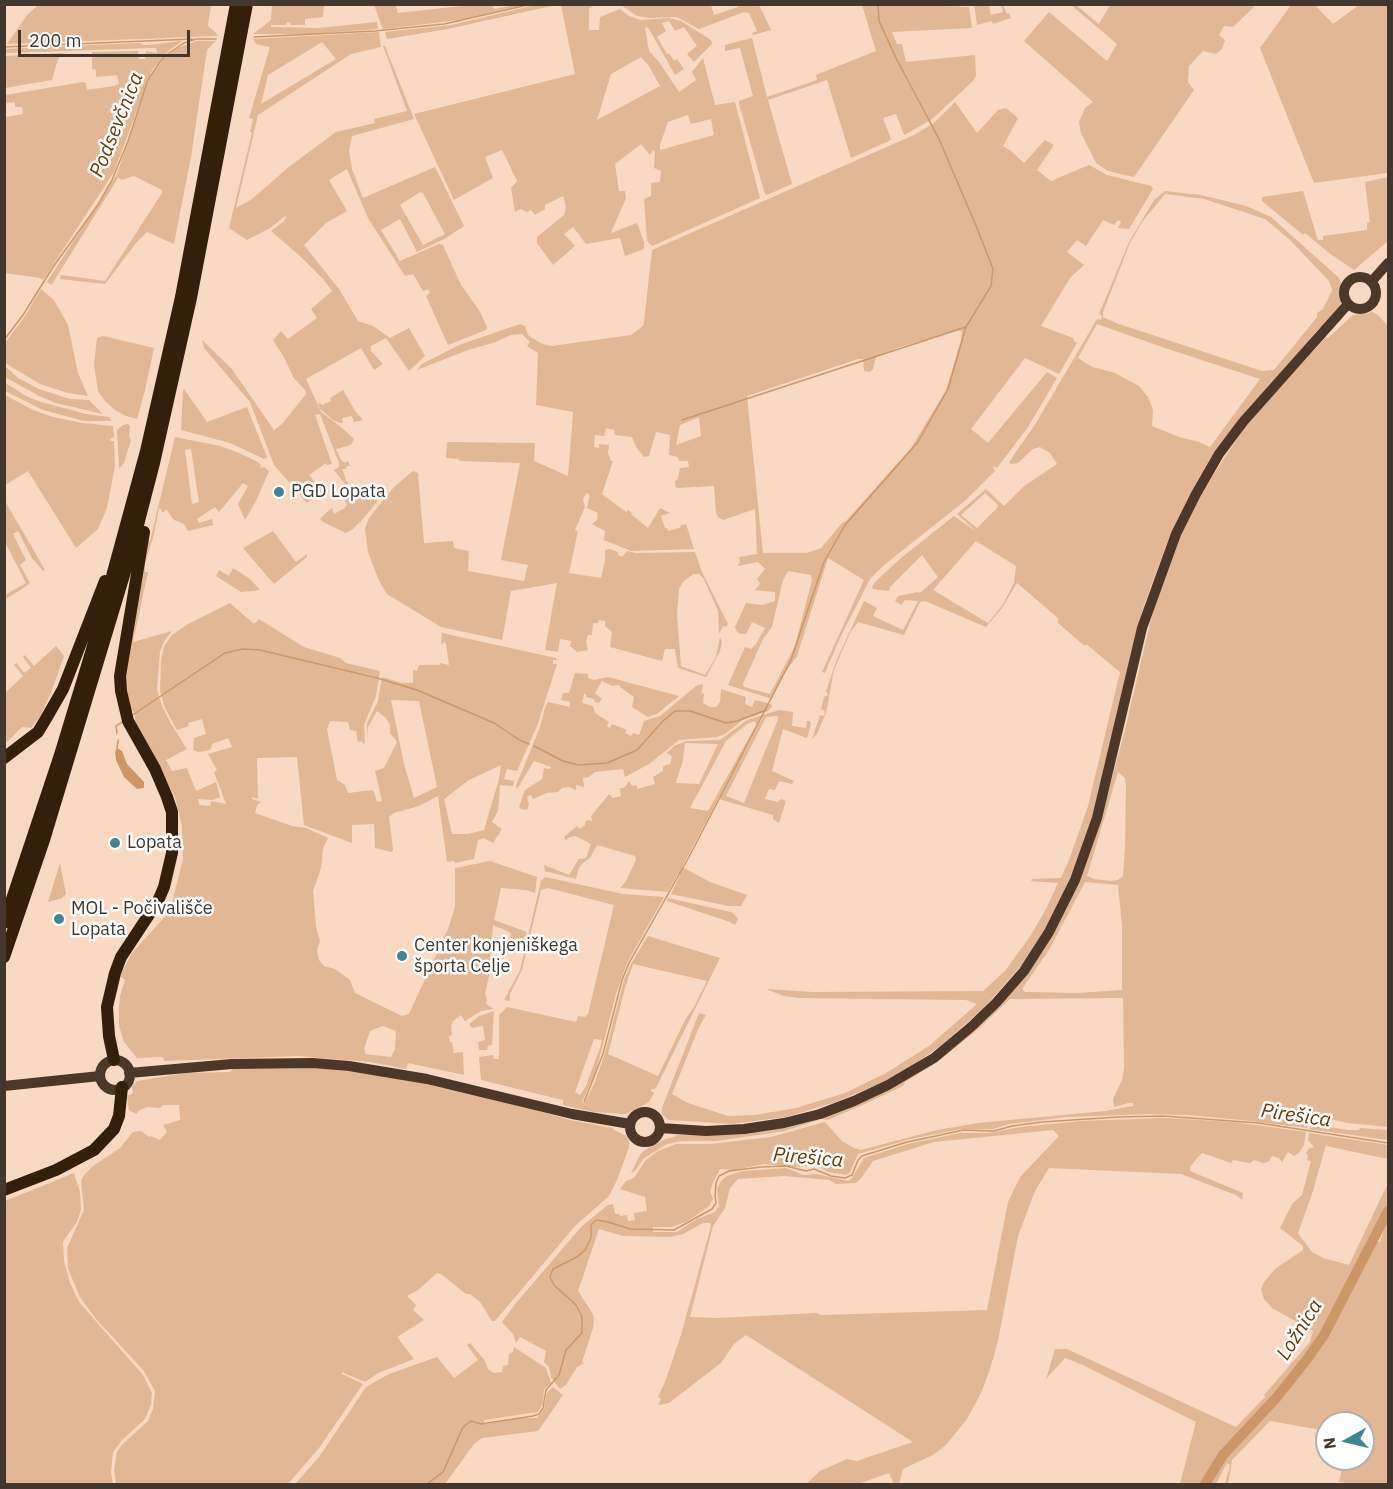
<!DOCTYPE html>
<html>
<head>
<meta charset="utf-8">
<style>
  body { margin:0 }
  #map { position:relative; width:1393px; height:1489px; overflow:hidden; background:#f9d9c1; font-family:"IBM Plex Sans",sans-serif }
  canvas { display:block }
  .frame { position:absolute; inset:0; border:6px solid #43372d; pointer-events:none }
  .north { position:absolute; left:1315px; top:1411px; width:60px; height:60px; box-sizing:border-box; background:#fff; border:2px solid #b4afab; border-radius:50%; rotate:262deg; font-size:16px; font-weight:700; line-height:24px; text-align:center; color:#43372d }
  .north::after { content:''; display:block; margin:auto; width:21px; height:27px; background:#408691; clip-path:polygon(50% 0,100% 100%,50% 72%,0 100%) }
  .scale { position:absolute; left:18px; top:30px; width:172px; height:27px; box-sizing:border-box; border:3px solid #43372d; border-top:0; padding-left:8px; font-size:18px; line-height:21px; white-space:nowrap; color:#43372d; -webkit-text-stroke:4px #fff; paint-order:stroke }
</style>
</head>
<body>
<div id="map">
<canvas width="1393" height="1489"></canvas>
<div class="frame"></div>
<div class="north">N</div>
<div class="scale">200 m</div>
</div>
<script>
const ctx = document.querySelector('canvas').getContext('2d');
ctx.lineJoin = 'round';
function paint(path, color) { ctx.fillStyle = color; ctx.fill(path, 'evenodd'); }
const shape = rows => new Path2D(rows.map(r => 'M' + r).join(''));
function trace(path, color, width, dash) { ctx.strokeStyle = color; ctx.lineWidth = width; ctx.lineCap = dash ? 'butt' : 'round'; ctx.setLineDash(dash || []); ctx.stroke(path); }
function drawText(font, color, halo, rows, align = 'center') {
  ctx.font = font + ' "IBM Plex Sans",sans-serif'; ctx.lineWidth = 5; ctx.setLineDash([]); ctx.textBaseline = 'middle'; ctx.strokeStyle = halo; ctx.fillStyle = color; for (const [text, x, y, turn = 0] of rows) {
    ctx.save(); ctx.translate(x, y); ctx.rotate((+turn || 0) * Math.PI / 180); ctx.textAlign = isNaN(turn) ? turn : align; if (halo) ctx.strokeText(text, 0, 0); ctx.fillText(text, 0, 0); ctx.restore();
  }
}
const green = shape([
  [539,4,556,5,448,29,387,39,385,32,451,25],
  [38,5,211,5,208,26,215,32,218,36,7,44,27,15],
  [272,5,324,5,323,17,305,19,305,25,291,25,290,23,287,22,286,25,271,25,271,27,318,28,377,22,378,29,311,34,253,34,271,20],
  [374,5,406,5,396,6,398,13,471,5,491,5,495,9,514,5,525,5,458,20,385,29,383,29],
  [561,5,594,5,589,9,589,30,599,30,600,17,620,9,629,16,641,20,669,18,681,21,711,40,712,44,694,62,687,54,697,46,684,27,675,31,669,21,662,23,666,31,657,37,667,54,669,53,674,61,677,59,684,69,675,75,648,27,645,28,649,51,659,62,679,92,696,80,692,72,703,58,715,105,735,102,760,198,652,246,647,241,644,199,651,196,651,183,660,182,661,171,654,168,655,152,653,150,650,155,641,144,615,164,619,191,625,191,626,198,611,233,637,223,644,242,644,249,625,256,620,238,586,244,573,227,564,234,575,246,553,265,537,243,537,237,564,215,566,207,563,196,545,205,545,209,535,215,531,210,527,212,520,209,515,212,511,188,517,181,502,150,485,157,493,178,454,200,414,114,575,74],
  [641,57,649,66,660,86,597,120,611,74],
  [688,115,691,124,711,119,714,135,660,150,660,145,668,122],
  [621,5,711,5,714,15,738,7,738,5,759,5,771,30,753,35,752,33,757,31,749,13,744,12,699,29,677,17,650,18,637,16],
  [928,5,969,7,972,28,892,32,897,44,902,44,906,62,975,55,976,76,973,81,931,120,904,135,896,114,883,118,891,139,889,141,851,158,827,80,768,100,792,184,767,195,765,194,739,104,739,101,753,96,740,48,725,51,725,45,752,38,767,97,817,80,816,75,876,51,862,5],
  [974,5,989,5,991,15,1003,12,1001,5,1003,5,1007,14,1009,13,1011,18,993,24,992,21,977,25],
  [1071,5,1076,5,1099,24,1110,5,1256,5,1233,27,1224,26,1219,35,1225,40,1222,49,1216,54,1203,51,1189,66,1188,82,1194,90,1134,177,1108,171,1096,163,1081,133,1079,122,1085,108,1093,102,1024,41,1049,12,1107,61,1117,44],
  [1291,5,1315,5,1333,24,1359,5,1388,5,1388,173,1314,183,1260,48],
  [379,32,381,47,351,54,258,115,236,208,252,199,290,166,336,132,375,123,374,119,407,111,383,46,385,46,414,119,352,136,349,151,352,169,363,198,435,167,464,226,446,238,417,252,400,219,381,230,400,261,439,244,443,245,461,285,479,310,487,327,486,330,448,345,426,296,430,293,428,289,423,291,413,274,405,276,368,218,347,169,329,180,347,211,326,223,304,245,339,289,358,321,373,326,390,338,409,328,425,356,409,371,386,338,371,346,371,351,383,364,374,370,361,348,306,379,321,412,341,427,354,439,351,445,336,449,341,460,345,463,348,461,350,466,347,466,346,469,342,469,348,485,347,487,334,470,339,467,339,463,320,414,315,415,332,464,327,465,326,463,309,475,322,491,307,503,274,465,250,402,204,348,202,340,231,368,274,430,282,424,306,394,305,390,293,377,285,359,273,340,281,331,288,339,317,318,311,309,332,291,324,280,300,256,271,231,283,222,286,218,285,216,270,228,247,240,229,228,252,133,250,132,253,119,249,118,270,47,256,44,253,39],
  [322,42,336,59,261,104,268,75],
  [420,192,423,193,445,234,423,245,400,205],
  [182,41,166,53,152,70,114,172,43,280,40,278,5,273,5,117,23,114,22,107,15,107,15,102,5,103,5,95,83,82,86,83,87,90,114,86,119,84,117,75,96,77,96,70,92,69,92,52,138,51,139,59,145,59,146,51,157,53,156,48,153,48,5,53,5,49,140,43,142,45,148,45],
  [197,41,216,41,207,50,191,157,174,244,147,232,136,243,105,284,60,279,61,275,105,281,162,193,162,190,134,176,122,180,118,178,54,281,52,285,47,282,117,174,149,80,156,69,164,58,177,48],
  [64,53,58,59,52,80,5,88,5,56],
  [955,102,977,133,998,110,1006,108,1018,118,1003,146,1011,151,1024,163,1045,140,1054,145,1037,170,1051,181,1089,165,1107,175,1151,186,1153,189,1129,229,1118,228,1121,222,1118,220,1114,225,1103,220,1086,246,1077,240,1067,252,1084,265,1070,278,1041,326,1073,338,1074,341,1077,343,1059,374,1025,358,971,429,988,443,1047,372,1057,378,1028,427,997,468,993,466,995,471,966,500,884,565,870,579,839,640,825,673,822,672,864,580,828,558,797,656,782,677,772,699,728,685,745,647,751,649,756,644,765,628,752,622,746,634,741,634,737,632,735,627,746,603,762,605,775,601,775,592,755,590,760,584,757,579,765,569,758,562,737,566,740,562,739,557,757,554,755,509,723,520,718,517,716,513,714,486,677,488,675,486,675,481,678,479,680,468,689,467,688,461,679,461,678,457,669,455,670,435,656,432,649,456,644,457,636,447,632,437,615,435,614,430,606,428,604,436,595,435,594,447,599,448,599,444,609,445,608,453,611,461,613,461,602,494,626,512,628,510,632,513,631,514,648,528,660,508,670,513,661,516,665,528,667,528,668,531,680,528,681,525,686,524,694,549,631,551,604,540,605,531,592,524,597,520,598,513,587,508,590,495,586,493,583,500,585,507,575,530,578,531,569,573,601,578,605,561,605,550,610,549,618,552,618,555,622,557,627,551,636,553,695,552,702,572,728,624,726,627,723,626,719,634,718,611,704,579,699,574,693,574,683,582,679,589,677,614,681,666,705,675,716,657,720,637,722,642,720,651,706,677,678,668,675,649,665,649,662,661,610,647,612,632,605,626,605,621,599,620,598,623,593,623,592,635,588,635,586,642,588,650,577,652,570,646,571,641,560,639,558,652,545,650,557,583,511,591,502,640,441,627,387,594,379,581,368,552,365,529,369,518,394,487,413,471,418,473,424,543,453,541,454,548,469,551,468,571,524,581,528,565,501,560,520,463,460,461,458,459,446,458,447,442,535,443,534,461,568,476,573,412,536,405,538,353,527,346,530,342,522,334,511,335,496,342,468,350,417,370,422,364,459,345,520,324,525,326,528,335,542,344,552,346,631,335,643,326,644,322,652,250,914,135,934,123],
  [958,330,962,332,961,340,946,390,911,448,846,521,842,523,821,548,807,553,763,553,747,396,858,359,863,359,864,371,870,372,873,369,876,357,900,347],
  [697,418,699,418,701,436,676,445,680,425],
  [788,571,811,575,812,580,795,646,770,694,744,687,743,684,763,639,772,627,783,580],
  [1388,177,1388,241,1354,270,1329,253,1305,233,1303,235,1262,201,1262,197,1303,191,1317,237,1318,240,1323,240,1323,236,1367,230,1367,223,1370,222,1365,182],
  [1165,191,1201,195,1246,206,1271,217,1338,277,1341,282,1343,298,1339,307,1315,333,1235,426,1169,538,1145,602,1135,636,1095,812,1072,875,1050,921,1026,960,983,1009,939,1047,904,1071,883,1082,836,1102,786,1117,731,1124,669,1120,662,1114,662,1108,699,1013,706,1015,699,1027,672,1094,688,1103,728,1116,755,1115,796,1108,845,1093,886,1073,929,1046,977,1004,966,1000,799,998,784,996,766,989,813,992,983,991,1005,971,1031,935,1046,909,1058,883,1031,881,1032,879,1061,878,1069,860,1088,806,1120,672,1086,644,1085,646,1081,643,1058,623,1058,618,1017,583,1002,608,986,627,925,601,920,602,904,635,858,622,850,633,834,670,826,713,817,734,812,739,820,715,824,716,825,713,824,710,821,710,824,697,828,695,826,691,837,659,864,601,877,608,873,616,903,630,918,601,905,600,901,605,895,601,898,596,918,592,920,593,938,577,922,555,890,587,889,591,873,589,872,587,875,582,901,558,954,516,977,532,957,514,986,489,1004,506,1023,487,1057,464,1050,453,1040,447,1033,449,1018,463,1011,464,1009,462,1036,423,1097,319,1101,320,1102,316,1099,314,1129,242,1154,200],
  [1165,194,1204,199,1265,219,1290,240,1329,281,1332,290,1323,309,1317,313,1317,317,1274,370,1262,371,1116,323,1103,317,1103,312,1130,243,1142,222],
  [1097,324,1162,347,1260,379,1210,447,1199,442,1179,437,1152,426,1153,410,1148,397,1139,386,1115,373,1092,367,1078,358],
  [985,493,998,505,997,508,977,528,961,515],
  [976,541,1016,566,1014,583,1002,606,988,623,933,590],
  [41,289,54,300,68,325,78,373,88,396,68,393,40,384,5,363,5,343,23,319],
  [1370,311,1378,315,1388,326,1388,1127,1348,1123,1321,1117,1311,1119,1307,1128,1251,1121,1189,1115,1150,1114,1067,1117,1009,1124,994,1129,961,1129,911,1139,858,1154,850,1172,847,1175,828,1172,818,1166,813,1165,797,1167,763,1164,735,1170,720,1169,712,1185,710,1191,713,1199,709,1206,688,1221,672,1227,653,1227,653,1232,677,1232,697,1219,715,1212,719,1206,717,1189,721,1181,727,1176,743,1171,786,1168,803,1175,817,1174,848,1181,852,1178,864,1158,908,1144,960,1133,989,1133,1021,1127,1081,1121,1164,1118,1234,1122,1306,1132,1304,1145,1299,1153,1294,1156,1288,1152,1282,1162,1279,1158,1272,1156,1268,1162,1263,1163,1254,1160,1250,1163,1233,1160,1231,1163,1202,1153,1197,1158,1190,1167,1190,1171,1243,1193,1242,1200,1236,1195,1181,1174,1049,1168,1035,1191,1018,1236,998,1341,990,1369,981,1393,967,1419,946,1445,933,1455,903,1469,899,1484,894,1484,889,1473,858,1484,806,1484,820,1471,847,1459,857,1461,913,1442,746,1335,734,1344,721,1363,713,1369,669,1403,658,1405,661,1399,658,1397,665,1382,681,1335,711,1226,710,1223,703,1223,683,1234,670,1237,623,1236,599,1229,578,1291,593,1314,594,1319,593,1328,582,1362,584,1363,577,1367,566,1385,560,1389,551,1377,549,1367,544,1362,546,1351,520,1337,516,1343,513,1334,502,1322,516,1303,582,1226,608,1205,613,1204,615,1214,619,1214,620,1216,627,1215,628,1221,635,1220,634,1213,647,1211,645,1197,620,1189,626,1181,634,1178,645,1161,658,1151,676,1144,710,1144,771,1137,825,1122,842,1141,854,1148,861,1150,937,1130,978,1123,1106,1111,1133,1106,1133,1103,1128,1103,1114,1107,1113,1099,1122,1080,1124,1067,1123,998,1010,999,978,1029,940,1060,905,1082,903,1086,869,1102,828,1120,821,1119,785,1131,716,1141,682,1141,667,1144,643,1159,635,1171,631,1173,640,1155,645,1150,665,1139,675,1137,676,1135,725,1134,790,1124,933,1062,1030,967,1099,825,1124,734,1156,598,1180,535,1205,487,1245,427,1326,337,1328,338,1353,315,1370,313],
  [1118,772,1125,778,1126,786,1125,850,1123,876,1118,880,1111,881,1094,879,1087,876],
  [1085,882,1118,885,1122,925,1122,990,1076,993,1025,992,1022,989,1049,950],
  [1053,1130,1059,1136,1020,1177,1008,1202,987,1310,821,1315,817,1313,718,1318,690,1317,713,1226,725,1208,730,1188,738,1179,784,1176,829,1180,836,1184,856,1183,862,1177,873,1161,934,1142],
  [103,336,154,348,145,390,137,419,126,416,115,410,105,401,98,391,94,365,97,338],
  [5,366,18,378,39,389,70,399,89,400,103,414,56,403,39,396,5,377],
  [4,382,26,396,41,402,86,414,109,417,112,421,84,421,43,410,5,391],
  [184,389,207,422,247,407,267,457,264,459,230,443,181,430,183,391],
  [343,390,355,411,363,420,354,422,352,416,342,418,343,423,340,423,333,420,320,409,318,404,320,403,322,405,331,401,330,398],
  [5,395,33,410,53,417,82,423,113,426,114,437,110,439,111,441,114,441,115,466,107,508,98,529,76,548,28,471,5,485],
  [128,424,130,426,129,437,131,440,124,463,119,469,117,430,123,425],
  [175,437,220,446,237,452,256,461,261,465,260,468,264,467,269,471,256,501,245,520,238,504,248,486,243,483,219,512,215,507,197,519,199,523,212,519,213,525,188,531,184,524,174,520,166,509,163,513,161,509,159,508,153,538,145,563,145,572,148,572,133,642,172,631,165,640,160,651,157,690,162,706,170,722,187,749,166,760,172,771,187,768,196,791,216,782,220,797,213,800,198,799,199,805,210,806,211,801,226,804,214,772,217,770,208,754,232,747,228,738,212,744,211,749,206,751,198,752,193,750,194,738,206,734,202,719,188,723,189,726,177,730,165,708,160,691,161,661,164,646,172,635,188,624,230,603,254,624,259,619,304,647,340,658,346,663,380,671,376,696,364,725,365,743,363,744,362,741,358,742,356,731,350,730,348,722,330,721,327,729,337,780,345,785,348,793,373,790,377,802,382,801,375,771,384,768,397,742,390,733,390,725,386,718,377,711,368,727,367,740,367,723,378,701,382,677,402,683,413,683,413,670,417,671,419,665,440,665,440,663,449,665,446,644,444,642,441,645,442,633,556,658,557,660,553,660,553,664,557,664,537,726,518,769,517,771,507,769,504,779,514,781,513,786,500,785,498,811,492,822,502,829,493,843,484,838,478,840,474,859,455,863,454,861,447,862,438,796,419,806,394,813,389,817,393,849,392,852,387,851,375,848,374,824,352,825,352,843,304,825,297,757,257,758,258,799,252,797,252,799,261,802,257,805,255,813,292,826,306,828,328,838,323,849,321,868,313,891,316,927,320,941,317,950,319,960,324,966,335,969,350,980,355,993,402,1016,409,1014,448,929,455,907,455,868,490,861,537,877,535,893,526,890,501,888,494,920,527,932,524,939,517,941,510,937,511,933,493,925,489,976,485,994,487,998,486,1004,494,1009,481,1011,465,1021,461,1015,453,1021,451,1026,452,1035,449,1036,450,1042,452,1042,454,1053,463,1052,464,1075,408,1063,406,1069,370,1062,298,1056,164,1061,163,1057,137,1058,124,1042,119,1026,119,1008,120,996,125,980,120,976,132,953,170,911,183,859,182,826,175,797,136,725,134,712,130,710,125,674,147,541,150,541],
  [191,449,199,502,192,504,185,450],
  [391,700,419,701,437,787,414,798,404,764],
  [501,765,499,779,484,830,468,834,452,834,444,799,469,780],
  [383,1026,396,1031,395,1049,391,1057,366,1054,364,1049,370,1031],
  [359,485,370,489,378,498,376,503,362,520,353,529,346,533,323,522,320,519,328,511,332,508,334,514,345,508,347,504,344,498,354,492],
  [5,501,45,570,43,571,32,558,18,531,13,534,26,560,20,565,30,583,19,591,5,599,5,595,26,583,5,542],
  [273,531,296,562,307,554,307,557,274,584,243,548],
  [233,568,250,579,260,590,241,592,216,576,219,570,229,576],
  [56,646,64,656,52,690,41,715,31,728,22,727,5,744,5,693,23,676,14,665,17,663,24,673,31,668,23,657,25,655,34,666],
  [575,673,588,674,588,678,594,680,608,677,679,696,657,714,648,717,632,707,634,697,620,687,619,685,612,686,602,681,595,693,602,699,599,703,595,702,594,699,586,697,586,694,584,694,582,703,593,706,595,713,609,722,607,726,610,728,612,724,627,730,625,733,631,736,633,733,639,735,644,721,660,716,696,686,702,684,703,685,701,693,704,694,703,703,710,707,716,707,720,702,721,689,746,697,745,704,752,707,755,700,771,704,772,706,768,711,743,720,725,734,717,737,679,740,649,764,625,777,623,769,595,772,589,777,583,778,584,787,576,785,576,790,569,787,562,788,558,792,547,793,533,799,531,795,527,797,529,805,527,810,521,809,519,807,525,790,542,779,544,768,550,769,551,767,534,761,517,789,516,786,540,727,545,708,548,702,570,707,570,702,561,700,563,693,569,693],
  [779,710,793,712,792,726,806,728,807,721,810,721,811,724,807,738,783,729,772,771,794,781,792,784,779,781,775,790,769,789,765,799,778,802,781,799,786,801,779,823,773,819,773,815,719,799,763,717,762,716,682,867,710,882,747,895,741,906,728,906,671,894,680,875,678,874,668,892,620,888,626,881,636,860,635,856,597,845,590,858,583,863,579,868,576,879,545,871,544,865,569,875,579,859,586,858,591,844,575,836,568,838,566,841,564,837,577,826,580,829,585,825,585,822,587,820,592,821,591,816,609,794,613,798,621,796,620,788,624,788,629,781,632,786,637,785,637,789,655,784,653,777,663,771,663,767,666,765,670,764,672,756,667,753,674,746,687,741,720,740,747,720],
  [776,716,779,717,744,803,726,796,766,717],
  [755,721,756,725,708,811,690,808,726,741,747,724],
  [685,743,718,744,699,784,676,783,683,760],
  [60,863,66,894,62,898,48,902],
  [545,877,623,894,664,897,627,963,616,994,596,1071,582,1102,584,1104,595,1082,605,1053,624,980,631,964,648,936,720,958,656,1088,650,1090,654,1093,649,1102,626,1114,593,1112,563,1105,563,1100,481,1080,479,1057,493,1055,494,1059,499,1059,499,1015,507,1007,576,1022,578,1016,585,1017,588,1014,614,905,548,888,541,890,522,970,510,994,510,1001,504,1000,520,970,541,881],
  [633,964,707,981,694,1007,685,1020,658,1076,608,1054,625,988],
  [594,1039,602,1040,600,1048,585,1088,580,1095,575,1092],
  [668,898,731,912,738,918,737,921,735,925,730,922,667,901],
  [494,1011,492,1045,488,1046,487,1050,479,1050,478,1042,485,1040,483,1026,472,1028,469,1024,479,1016],
  [292,1065,397,1077,515,1104,570,1120,613,1128,614,1130,625,1135,629,1140,629,1147,617,1180,609,1196,575,1226,495,1321,492,1321,480,1302,470,1294,466,1294,441,1274,437,1273,418,1290,407,1296,416,1305,413,1310,424,1320,397,1337,414,1359,378,1373,365,1382,342,1372,342,1374,363,1384,319,1448,288,1484,116,1484,114,1470,117,1452,122,1445,148,1421,153,1409,155,1391,144,1371,96,1319,80,1297,68,1269,67,1248,84,1210,81,1181,84,1175,93,1166,120,1148,133,1132,141,1131,149,1137,151,1136,160,1140,167,1132,163,1125,180,1120,179,1105,163,1105,160,1108,147,1107,140,1110,136,1114,129,1110,127,1096,133,1093,132,1087,137,1081,187,1073,230,1072,234,1067],
  [1316,1121,1317,1125,1348,1130,1359,1130,1360,1128,1388,1130,1388,1140,1309,1129],
  [1309,1133,1388,1145,1388,1159,1326,1146,1325,1148,1313,1191,1298,1233,1312,1252,1323,1258,1349,1265,1388,1183,1388,1208,1376,1233,1372,1232,1369,1238,1373,1239,1334,1313,1315,1346,1293,1375,1215,1460,1203,1484,1180,1484,1196,1422,1083,1365,1065,1358,1046,1379,1055,1349,1067,1349,1236,1427,1265,1397,1264,1395,1310,1342,1313,1331,1272,1308,1264,1299,1261,1289,1264,1282,1275,1269,1303,1250,1303,1246,1280,1228,1292,1204,1302,1195,1311,1161,1307,1160,1308,1155,1306,1154,1308,1149,1314,1147,1308,1140],
  [74,1173,80,1192,81,1210,77,1222,63,1242,64,1261,70,1283,79,1302,143,1375,152,1393,151,1404,145,1419,122,1440,113,1452,111,1472,113,1484,5,1484,5,1201],
  [1388,1216,1388,1484,1352,1484,1339,1482,1344,1459,1363,1459,1363,1423,1327,1423,1327,1431,1270,1421,1232,1460,1228,1484,1225,1484,1230,1465,1227,1463,1217,1482,1214,1484,1207,1484,1214,1468,1229,1449,1286,1390,1307,1363,1337,1316,1376,1242,1380,1242],
  [470,1343,485,1361,488,1369,494,1373,502,1372,503,1366,508,1365,509,1354,513,1352,514,1347,546,1368,551,1383,544,1389,543,1403,538,1412,484,1420,484,1424,488,1424,519,1418,537,1418,544,1409,547,1393,553,1387,563,1395,538,1431,482,1438,474,1444,445,1484,295,1484,319,1457,366,1387,389,1374,437,1357,454,1378,478,1360,467,1345]
]);
const water = shape([
  [117,748,122,751,127,764,144,782,144,788,137,789,124,777,116,760,115,752]
]);
const stream = shape([
  [254,37,375,31,444,24,532,4],
  [4,47,192,39],
  [4,340,23,315,53,267,97,206,112,180,128,141,148,80,159,63,166,55,184,43,196,39,216,39],
  [682,420,966,327],
  [131,716,225,653,243,649,260,650,377,678,417,690,494,723,521,741,529,744],
  [117,733,116,726,122,722],
  [534,746,563,761,578,765,607,763,637,750,663,721,675,711,690,711,726,723,737,721,766,710],
  [117,748,118,740],
  [584,1102,603,1054,622,980,629,963,689,857,791,660,824,562,845,525,918,442,948,389,966,327,991,286,993,269,977,228,939,139,897,60,879,21,878,4],
  [427,1484,443,1472,463,1427,471,1421,481,1424,533,1416,539,1414,543,1408,546,1390,559,1375,566,1350,582,1333,582,1317,576,1305,554,1285,550,1277,553,1269,577,1257,585,1250,591,1238,591,1225,596,1220,608,1222,630,1229,674,1230,712,1209,716,1203,715,1196,716,1183,719,1176,729,1171,761,1167,786,1166,806,1171,814,1169,831,1176,845,1178,852,1175,858,1160,862,1156,907,1142,936,1136,963,1130,994,1131,1012,1126,1042,1122,1118,1117,1163,1116,1259,1123,1388,1143]
]);
const river = shape([
  [1205,1484,1223,1455,1277,1397,1308,1358,1324,1335,1388,1211]
]);
const major = shape([
  '1344 293a16 16 0 1 1 32 0a16 16 0 1 1-32 0Z',
  [1372,281,1388,263],
  '100 1075a15 15 0 1 1 30 0a15 15 0 1 1-30 0Z',
  [129,1073,232,1064,313,1063,349,1066,427,1079,572,1114,630,1124],
  [4,1086,100,1076],
  '630 1127a15 15 0 1 1 30 0a15 15 0 1 1-30 0Z',
  [660,1128,706,1131,744,1129,784,1123,820,1114,854,1101,888,1085,934,1058,971,1027,996,1003,1024,971,1049,932,1075,880,1097,818,1142,628,1176,534,1196,494,1219,454,1243,422,1348,304]
]);
const highway = shape([
  [4,758,38,732,47,717,63,689,105,581],
  [4,923,60,755,93,646,146,451,181,297,236,4],
  [4,957,44,840,131,552,154,463,191,298,247,4],
  [114,1060,109,1036,107,1007,115,973,121,957,158,901,164,887,172,853,172,812,167,797,155,769,128,721,121,691,120,676,144,532],
  [4,1190,56,1170,94,1150,114,1129,119,1116,122,1087]
]);
const markers = [
  [279,492,6,"#408691"],
  [115,843,6,"#408691"],
  [59,919,6,"#408691"],
  [402,956,6,"#408691"]
];
const poiNames = [
  ["PGD Lopata",291,492],
  ["Lopata",127,843],
  ["MOL - Počivališče",71,909],
  ["Lopata",71,930],
  ["Center konjeniškega",414,946],
  ["športa Celje",414,967]
];
const waterNames = [
  ["Podsevčnica",117,125,-68],
  ["Pirešica",1296,1116,8],
  ["Pirešica",808,1158,5],
  ["Ložnica",1300,1330,-58]
];
paint(green, '#e1b796');
paint(water, '#cd9669');
trace(stream, '#cd9669', 1.5);
trace(river, '#cd9669', 10);
trace(major, '#4d3827', 10);
trace(highway, '#351e0a', 12);
for (const [x, y, r, color] of markers) { const dot = new Path2D(); dot.arc(x, y, r, 0, 2 * Math.PI); ctx.fillStyle = color; ctx.fill(dot); trace(dot, '#fff', 2); }
drawText('18px', '#43372d', '#fff', poiNames, 'left');
drawText('italic 20px', '#6b3800', '#fff', waterNames);
</script>
</body>
</html>
